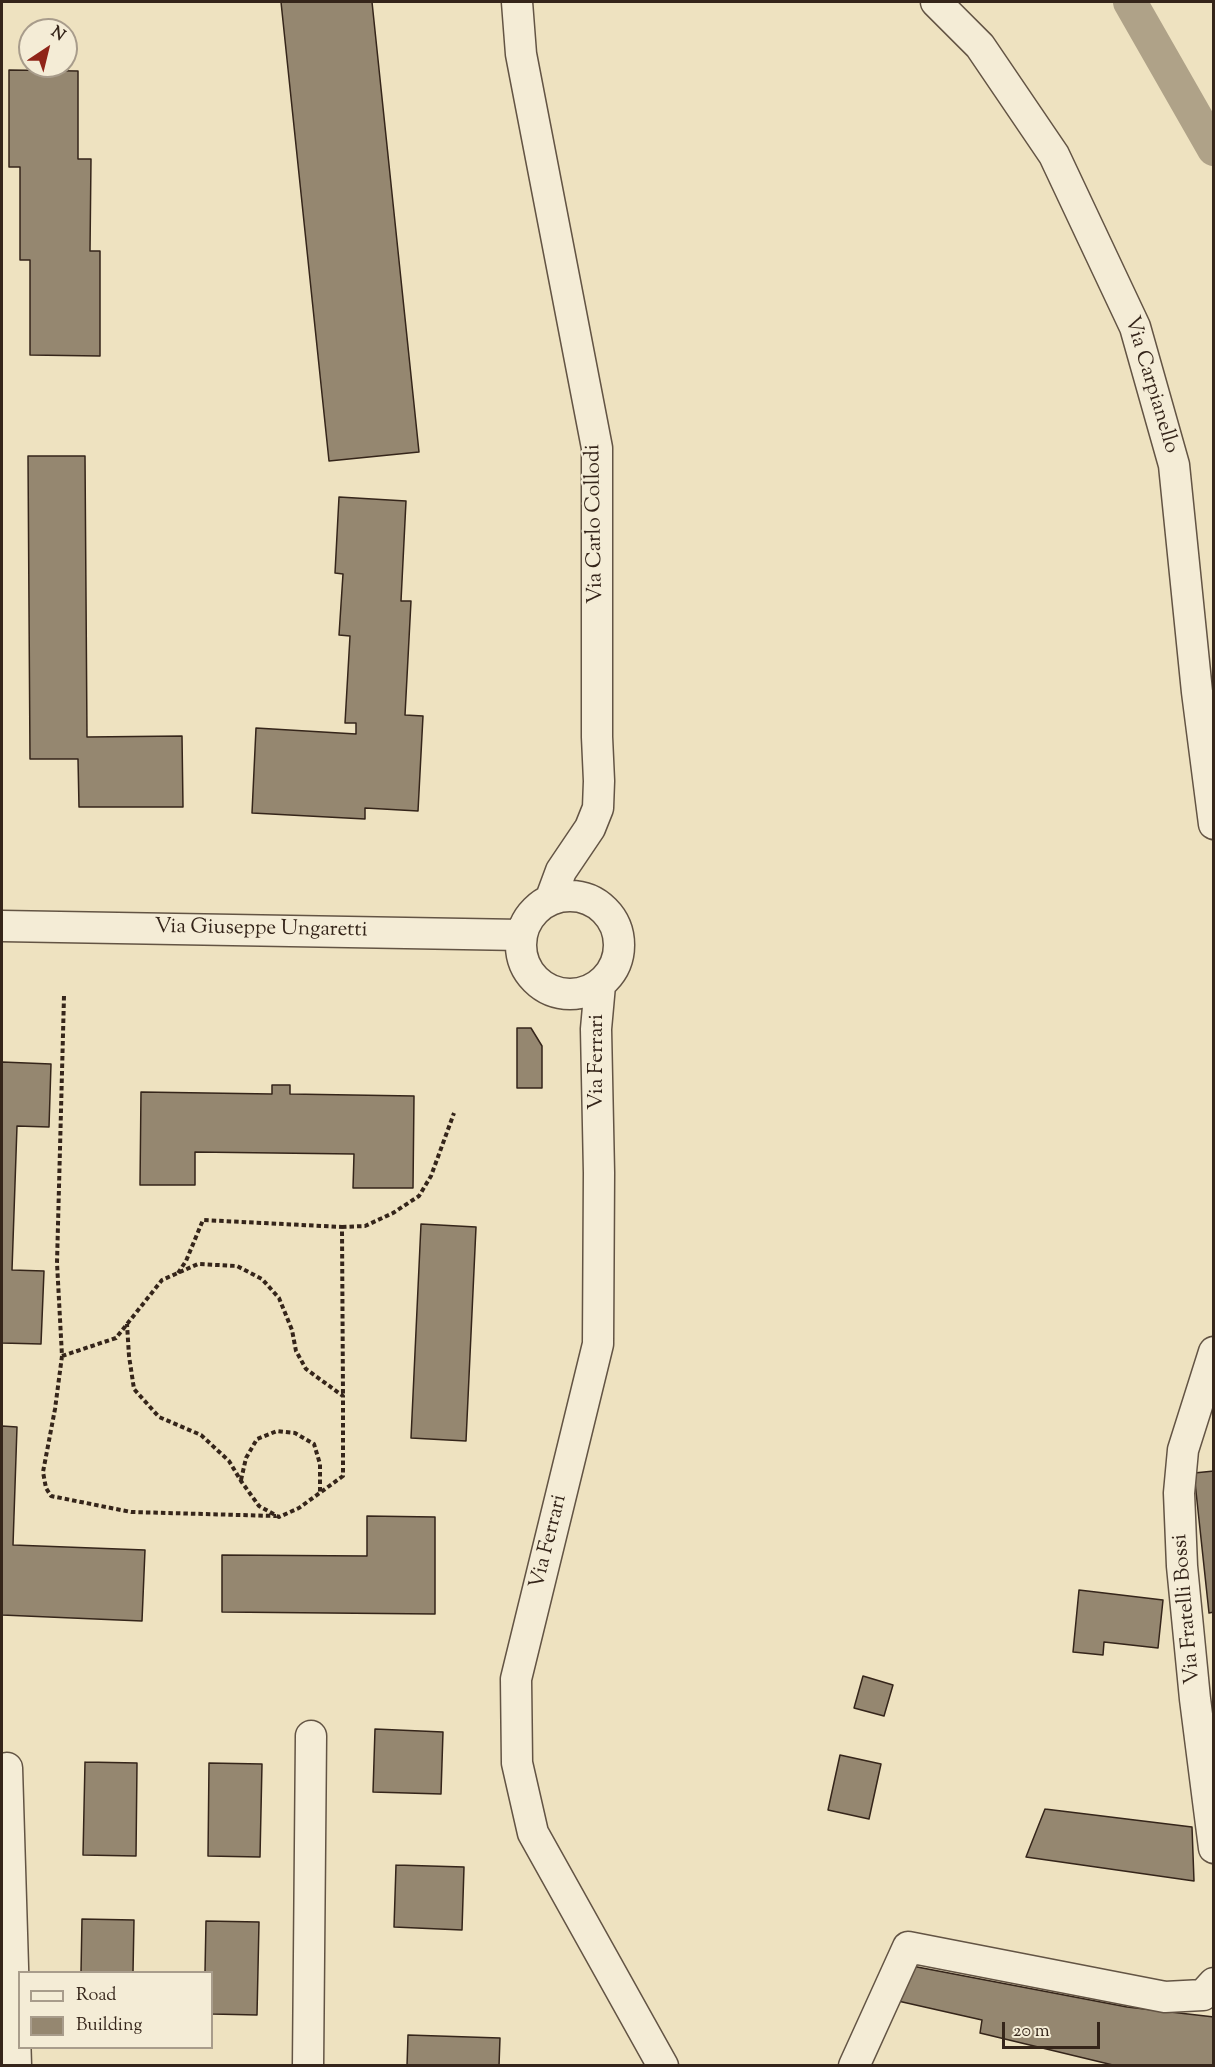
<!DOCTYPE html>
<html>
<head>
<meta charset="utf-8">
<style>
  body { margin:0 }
  #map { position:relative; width:1215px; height:2067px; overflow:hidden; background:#eee2c0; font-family:"Sorts Mill Goudy",serif }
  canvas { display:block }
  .frame { position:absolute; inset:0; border:3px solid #35251a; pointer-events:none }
  .legend { position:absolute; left:18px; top:1971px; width:195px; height:78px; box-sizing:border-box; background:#f4ecd6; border:2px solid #a89c8b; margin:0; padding:8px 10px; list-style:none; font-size:18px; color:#35251a }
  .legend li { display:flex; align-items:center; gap:12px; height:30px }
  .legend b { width:30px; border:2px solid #a89c8b }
  .north { position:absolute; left:18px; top:18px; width:60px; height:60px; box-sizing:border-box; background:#f4ecd6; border:2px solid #a89c8b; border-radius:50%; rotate:35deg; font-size:16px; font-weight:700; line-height:24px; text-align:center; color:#35251a }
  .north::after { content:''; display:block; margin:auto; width:21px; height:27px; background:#8f2418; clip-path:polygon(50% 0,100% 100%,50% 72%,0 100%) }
  .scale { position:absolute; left:1002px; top:2022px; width:98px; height:27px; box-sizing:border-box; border:3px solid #35251a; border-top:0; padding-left:8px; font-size:18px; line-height:21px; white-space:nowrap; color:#35251a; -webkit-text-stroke:4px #f4ecd6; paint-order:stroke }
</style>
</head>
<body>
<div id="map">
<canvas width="1215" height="2067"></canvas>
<div class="frame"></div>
<ul class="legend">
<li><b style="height:8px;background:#f4ecd6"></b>Road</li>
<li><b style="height:16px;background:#958770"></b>Building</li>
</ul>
<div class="north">N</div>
<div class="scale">20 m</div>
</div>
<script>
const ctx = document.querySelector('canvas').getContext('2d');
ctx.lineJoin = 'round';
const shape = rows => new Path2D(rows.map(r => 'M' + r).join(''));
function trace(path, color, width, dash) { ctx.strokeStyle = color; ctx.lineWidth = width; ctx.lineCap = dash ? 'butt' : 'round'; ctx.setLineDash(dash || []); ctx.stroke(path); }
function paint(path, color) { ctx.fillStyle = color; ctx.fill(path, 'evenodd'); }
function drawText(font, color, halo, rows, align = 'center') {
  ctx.font = font + ' "Sorts Mill Goudy",serif'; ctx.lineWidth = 4.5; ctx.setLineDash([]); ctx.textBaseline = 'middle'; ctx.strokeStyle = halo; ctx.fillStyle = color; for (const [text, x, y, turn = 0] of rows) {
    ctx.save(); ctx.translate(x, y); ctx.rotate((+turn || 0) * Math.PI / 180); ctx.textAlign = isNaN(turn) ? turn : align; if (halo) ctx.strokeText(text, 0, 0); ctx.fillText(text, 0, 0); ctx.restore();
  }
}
const canal = shape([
  [1130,2,1214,149]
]);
const building = shape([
  [281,2,372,2,419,452,329,461,281,2],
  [9,70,78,71,78,159,91,159,90,251,100,251,100,356,30,355,30,260,20,260,20,167,9,167,9,70],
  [28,456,85,456,87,737,182,736,183,807,79,807,78,759,30,759,28,456],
  [339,497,406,501,401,601,411,601,405,715,423,716,418,811,365,808,365,819,252,813,256,728,356,734,356,723,345,723,350,636,339,635,343,574,335,573,339,497],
  [517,1028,531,1028,542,1046,542,1088,517,1088,517,1028],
  [2,1062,51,1064,49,1127,17,1126,12,1270,44,1271,41,1344,2,1343,2,1062],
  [272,1085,290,1085,290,1094,414,1096,413,1188,353,1188,354,1154,195,1152,195,1185,140,1185,141,1092,272,1094,272,1085],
  [421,1224,476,1227,466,1441,411,1438,421,1224],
  [2,1426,17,1427,13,1545,145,1550,142,1621,2,1615,2,1426],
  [1214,1471,1214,1612,1209,1613,1194,1473,1214,1471],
  [367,1516,435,1517,435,1614,222,1612,222,1555,367,1556,367,1516],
  [1079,1590,1163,1600,1158,1648,1104,1642,1103,1655,1073,1652,1079,1590],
  [863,1676,893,1685,884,1716,854,1708,863,1676],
  [375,1729,443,1732,441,1794,373,1792,375,1729],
  [840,1755,881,1764,869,1819,828,1810,840,1755],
  [85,1762,137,1763,136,1856,83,1855,85,1762],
  [209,1763,262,1764,260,1857,208,1856,209,1763],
  [1045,1809,1192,1827,1194,1881,1026,1857,1045,1809],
  [396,1865,464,1867,462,1930,394,1927,396,1865],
  [82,1919,134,1920,133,1972,81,1972,82,1919],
  [206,1921,259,1922,257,2015,212,2014,212,1972,205,1972,206,1921],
  [912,1966,1127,2007,1214,2017,1214,2066,1117,2066,980,2033,982,2020,898,2001,912,1966],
  [408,2035,500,2038,499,2066,407,2066,408,2035]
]);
const path = shape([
  [64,996,57,1263,62,1356,55,1409,43,1472,46,1488,51,1496,131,1512,276,1516],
  [342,1227,365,1226,393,1213,419,1196,431,1176,454,1113],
  [178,1273,186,1261,203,1220,342,1227,343,1396],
  [62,1356,116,1338,162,1280,198,1264,237,1266,262,1279,279,1298,292,1330,296,1351,306,1369,343,1396,343,1476,299,1508,279,1517,259,1506,241,1481,229,1461,201,1435,159,1417,134,1389,129,1356,127,1324],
  [241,1480,246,1458,257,1439,277,1431,295,1433,314,1444,320,1464,320,1494]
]);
const minor = shape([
  [517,2,521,54,597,448,597,737,599,781,598,808,590,828,561,871,551,898],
  [936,2,980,46,1054,155,1135,327,1174,465,1197,692,1214,824],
  '521 945a49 49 0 1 1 98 0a49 49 0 1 1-98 0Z',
  [2,926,521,935],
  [600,985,596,1029,599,1173,598,1344,516,1679,517,1763,533,1833,663,2066],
  [1214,1352,1183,1450,1179,1493,1182,1566,1195,1699,1214,1848],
  [7,1768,16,2066],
  [308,2066,311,1736],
  [854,2066,908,1947,1165,1997,1203,1995,1214,1983]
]);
const streetNames = [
  ["Via Carpianello",1150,385,73],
  ["Via Carlo Collodi",596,524,-91],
  ["Via Giuseppe Ungaretti",261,930,1],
  ["Via Ferrari",598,1062,-90],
  ["Via Ferrari",550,1542,-76],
  ["Via Fratelli Bossi",1188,1609,-95]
];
trace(canal, '#afa288', 34);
paint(building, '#958770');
trace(building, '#35251a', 1.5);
trace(minor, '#635444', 33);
trace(path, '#35251a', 4, [4.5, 3]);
trace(minor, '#f4ecd6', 30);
drawText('21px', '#35251a', '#f4ecd6', streetNames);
</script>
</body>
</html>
